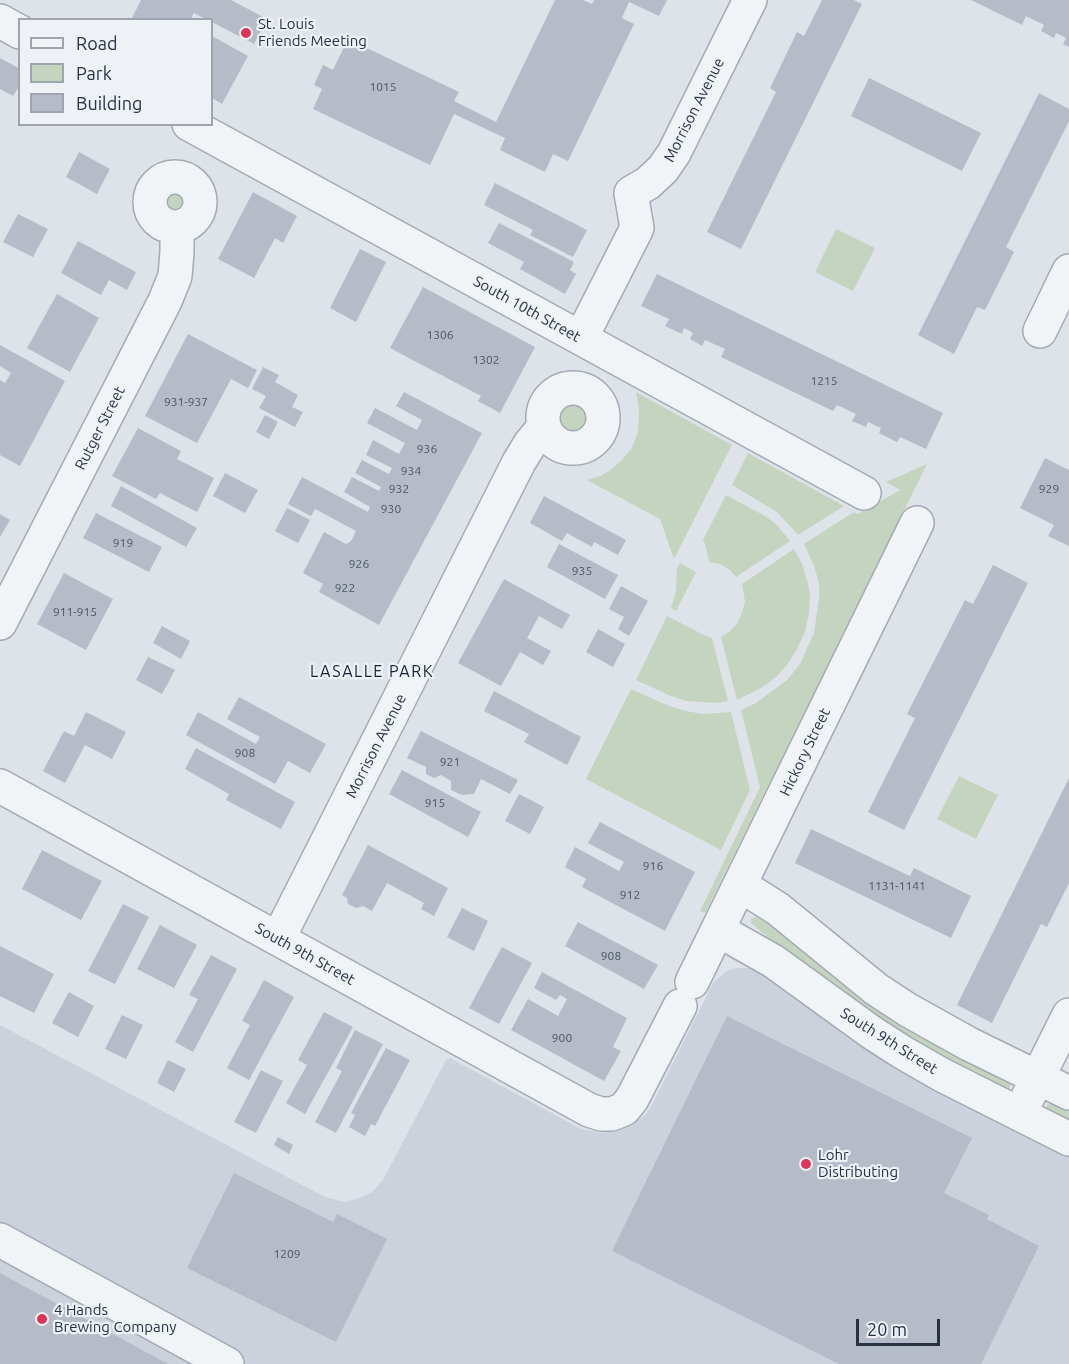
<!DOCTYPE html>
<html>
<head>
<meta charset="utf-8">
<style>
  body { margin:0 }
  #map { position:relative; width:1069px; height:1364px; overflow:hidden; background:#dee3e9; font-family:Ubuntu,sans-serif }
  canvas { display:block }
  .legend { position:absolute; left:18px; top:18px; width:195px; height:108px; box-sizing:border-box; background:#eef2f7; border:2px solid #9ea5af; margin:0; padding:8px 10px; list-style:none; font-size:18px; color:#263142 }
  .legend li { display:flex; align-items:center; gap:12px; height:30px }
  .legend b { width:30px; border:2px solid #9ea5af }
  .scale { position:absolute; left:856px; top:1319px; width:84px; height:27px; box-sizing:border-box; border:3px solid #263142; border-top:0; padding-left:8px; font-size:18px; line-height:21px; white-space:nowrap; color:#263142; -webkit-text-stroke:4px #eef2f7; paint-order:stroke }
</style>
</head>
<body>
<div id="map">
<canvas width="1069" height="1364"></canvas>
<ul class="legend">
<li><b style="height:8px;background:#f1f4f7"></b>Road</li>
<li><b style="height:16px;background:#c5d4be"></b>Park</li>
<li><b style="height:16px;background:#b5bcc7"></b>Building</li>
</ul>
<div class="scale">20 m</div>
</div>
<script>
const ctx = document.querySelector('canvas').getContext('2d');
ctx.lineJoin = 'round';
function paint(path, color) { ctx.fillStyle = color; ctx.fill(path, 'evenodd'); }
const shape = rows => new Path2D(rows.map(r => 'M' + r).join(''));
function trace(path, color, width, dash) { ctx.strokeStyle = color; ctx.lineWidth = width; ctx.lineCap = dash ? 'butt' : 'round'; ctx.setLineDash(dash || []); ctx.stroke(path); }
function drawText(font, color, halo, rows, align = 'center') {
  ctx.font = font + ' Ubuntu,sans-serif'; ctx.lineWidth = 4.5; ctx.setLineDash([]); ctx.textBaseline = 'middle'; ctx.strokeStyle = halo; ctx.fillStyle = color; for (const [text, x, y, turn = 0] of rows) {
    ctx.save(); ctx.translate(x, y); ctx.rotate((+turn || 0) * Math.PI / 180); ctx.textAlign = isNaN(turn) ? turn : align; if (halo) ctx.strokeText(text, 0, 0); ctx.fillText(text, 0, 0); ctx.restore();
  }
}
const built = shape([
  [736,968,750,968,766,976,854,1040,890,1063,1069,1154,1069,1364,0,1364,0,1025,325,1197,345,1202,359,1198,372,1192,383,1180,446,1060,450,1058,581,1129,599,1133,619,1131,631,1126,645,1115,651,1107,713,983,725,972]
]);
const green = shape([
  '161 201a15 15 0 1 1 30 0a15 15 0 1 1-30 0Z',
  [836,229,875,248,853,291,815,272],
  [636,392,732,445,674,559,660,519,587,480,600,476,609,471,621,461,632,448,638,432,639,409],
  '559 419a16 16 0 1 1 32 0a16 16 0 1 1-32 0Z',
  [748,453,844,506,798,535,777,512,732,485],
  [927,464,705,913,700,911,760,787,741,710,756,703,787,680,800,664,814,633,819,598,819,583,814,566,804,544,854,512,858,514,900,490,886,482],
  [726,495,765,516,776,524,790,541,736,577,730,570,720,564,709,562,706,547,703,540],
  [794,549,802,564,808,583,810,597,809,613,805,632,797,649,787,665,775,678,761,688,737,700,721,637,729,632,737,624,742,613,745,602,742,584],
  [680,563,696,572,676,611,671,608,676,590,677,568],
  [667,616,704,635,712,638,728,701,716,703,686,701,671,696,636,680],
  [631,689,669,706,686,711,703,714,731,712,750,790,721,850,586,779],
  [959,776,998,795,976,839,937,819],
  [754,917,761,918,771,923,835,977,874,1004,1008,1081,1011,1083,1009,1090,1006,1092,944,1062,800,964,751,923,751,919],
  [1052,1102,1069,1109,1069,1125,1046,1110,1047,1105]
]);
const building = shape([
  [141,0,231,0,267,19,254,44,212,22,212,20,207,20,194,13,190,20,131,20],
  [555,0,583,0,592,4,594,0,667,0,659,16,629,2,622,18,634,24,568,161,553,154,545,172,500,150,505,138,454,114,430,165,313,109,322,89,314,85,323,65,333,70,348,39,459,92,454,101,496,122],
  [822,0,854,0,862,4,741,249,707,232,776,92,770,88,797,32,804,36],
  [971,0,1069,0,1069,47,1063,44,1066,38,1056,33,1054,38,1041,31,1044,25,1026,16,1022,25],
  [212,36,248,56,222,104,212,98],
  [0,58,20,69,20,85,13,96,0,89],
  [869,78,981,133,962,171,851,116],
  [1039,93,1069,109,1069,121,1006,247,1014,252,985,310,977,307,954,354,918,335],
  [79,152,110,169,97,194,66,177],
  [495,183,587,230,573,257,530,235,533,230,484,205],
  [253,192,297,216,283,243,275,238,254,278,218,259],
  [18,214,48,229,33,257,3,242],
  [499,223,574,262,570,270,576,274,565,294,520,269,524,262,488,243],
  [78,241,136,272,127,290,109,280,101,295,61,273],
  [360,249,386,262,356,322,330,308],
  [657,274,943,413,926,449,900,437,897,442,879,433,881,428,868,422,866,427,852,421,856,414,837,405,833,411,721,357,725,349,705,340,702,346,690,339,693,333,684,328,682,334,665,326,669,319,641,306],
  [423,287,535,347,500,413,478,401,481,396,390,348],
  [57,294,99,318,70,372,27,348],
  [188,334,257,370,248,388,231,379,197,443,145,416],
  [0,345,65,381,20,466,0,455,0,380,5,383,11,373,0,366],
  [263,367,279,375,275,382,298,395,292,407,303,412,295,427,259,408,266,396,252,389],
  [404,392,482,433,379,625,319,592,323,584,303,573,324,532,346,544,351,541,356,531,315,509,311,516,288,504,302,477,368,512,370,507,344,492,352,477,379,491,381,487,355,473,362,460,389,474,392,468,366,455,373,440,399,454,405,443,367,423,375,408,417,430,422,420,396,406],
  [265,415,278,422,269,439,256,432],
  [138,428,181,451,177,459,214,478,197,512,160,493,156,499,112,476],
  [1045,458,1069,470,1069,546,1048,536,1054,525,1020,508],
  [225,473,258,490,245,513,213,496],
  [121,486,197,528,186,547,111,506],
  [544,496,626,540,618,555,594,542,592,547,567,533,562,541,530,523],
  [287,508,310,520,298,543,275,531],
  [96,513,162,547,149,572,83,538],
  [0,514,10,520,0,537],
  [559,544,618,575,605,599,547,567],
  [993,565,1028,583,904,830,868,812,915,718,907,714,965,600,973,604],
  [64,573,113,599,86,650,37,624],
  [504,579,570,615,562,629,539,616,527,638,551,651,543,665,520,652,501,686,458,663],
  [621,586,648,601,629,636,618,629,624,617,609,609],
  [162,626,190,641,181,659,153,643],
  [598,629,625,644,613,667,586,652],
  [148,657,175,670,162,694,136,680],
  [494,691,581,737,567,765,524,742,529,734,484,711],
  [239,697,326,744,310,773,288,761,275,784,186,735,198,712,256,744,260,737,227,719],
  [86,712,126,732,112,759,85,745,65,783,43,771,64,731,74,736],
  [421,731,518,780,510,794,481,779,474,794,462,795,451,790,451,781,441,775,434,778,426,774,426,767,407,758],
  [196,748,295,802,281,829,226,800,229,794,185,769],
  [402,770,481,812,468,837,389,794],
  [1069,778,1069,883,1047,927,1041,924,992,1023,957,1005],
  [519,794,544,807,530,834,505,821],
  [600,822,695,872,665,931,582,887,586,879,565,867,575,847,619,871,624,862,588,843],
  [811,829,910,876,914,868,971,896,951,938,795,863],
  [368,845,448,888,434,916,421,909,424,903,387,883,372,911,363,906,356,908,348,904,347,898,342,895],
  [42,850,102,881,81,920,22,889],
  [123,904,149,917,115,984,88,971],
  [462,908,488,921,474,951,447,937],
  [578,922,658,965,644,989,565,946],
  [160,925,197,945,174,988,137,969],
  [0,946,54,974,34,1013,0,996],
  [502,947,532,963,499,1024,469,1008],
  [211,955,237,969,193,1052,175,1042,198,999,189,995],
  [542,972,627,1018,613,1047,621,1051,604,1081,511,1030,528,999,558,1016,567,999,560,995,556,1000,534,988],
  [264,980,294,997,249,1080,227,1068,250,1025,242,1021],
  [69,992,94,1006,78,1037,52,1023],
  [324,1012,353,1027,305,1114,286,1103,307,1065,298,1060],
  [122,1015,143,1025,126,1059,105,1049],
  [727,1016,972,1138,944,1193,989,1215,987,1219,1039,1246,981,1364,839,1364,612,1251],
  [355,1030,383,1044,336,1133,315,1122,342,1071,336,1068],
  [386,1048,410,1060,375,1126,371,1124,365,1136,349,1127,355,1115,351,1113],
  [168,1060,186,1069,174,1092,157,1083],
  [261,1070,283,1081,256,1133,234,1122],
  [278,1137,293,1145,289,1154,274,1145],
  [234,1173,333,1222,337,1214,387,1239,336,1342,187,1268],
  [0,1273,168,1364,0,1364]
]);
const minor = shape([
  [0,21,20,32],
  [189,124,864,493],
  '150 202a25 25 0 1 1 50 0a25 25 0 1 1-50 0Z',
  [1040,331,1069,271],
  [581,338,637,228,631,193,648,183,663,169,674,153,750,0],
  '543 418a30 30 0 1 1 60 0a30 30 0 1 1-60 0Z',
  [0,623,165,301,175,276,177,252,177,227],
  [0,786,589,1110,601,1114,612,1114,624,1109,632,1099,680,1006],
  [740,885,778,909,876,989,908,1010,969,1044,1069,1093],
  [718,930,773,961,871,1032,902,1052,942,1075,1069,1139],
  [278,939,519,462,530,444,544,427],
  [692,982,917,523],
  [1028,1097,1069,1015],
  [0,1240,227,1364]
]);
const markers = [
  [246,33,6,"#dc3555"],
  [806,1164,6,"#dc3555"],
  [42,1319,6,"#dc3555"]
];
const numberNames = [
  ["1015",383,87],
  ["1306",440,335],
  ["1302",486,360],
  ["1215",824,381],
  ["931-937",186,402],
  ["936",427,449],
  ["934",411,471],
  ["932",399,489],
  ["929",1049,489],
  ["930",391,509],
  ["919",123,543],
  ["926",359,564],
  ["935",582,571],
  ["922",345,588],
  ["911-915",75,612],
  ["908",245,753],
  ["921",450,762],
  ["915",435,803],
  ["916",653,866],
  ["1131-1141",897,886],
  ["912",630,895],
  ["908",611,956],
  ["900",562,1038],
  ["1209",287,1254]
];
const poiNames = [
  ["St. Louis",258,24],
  ["Friends Meeting",258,41],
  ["Lohr",818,1155],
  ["Distributing",818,1172],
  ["4 Hands",54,1310],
  ["Brewing Company",54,1327]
];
const streetNames = [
  ["Morrison Avenue",694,110,-63],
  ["South 10th Street",527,309,29],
  ["Rutger Street",100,428,-63],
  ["Morrison Avenue",376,746,-63],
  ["Hickory Street",805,752,-64],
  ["South 9th Street",305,954,29],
  ["South 9th Street",889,1041,32]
];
const neighbourhoodNames = [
  ["LASALLE PARK",372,672]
];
paint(built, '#ccd2dc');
paint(green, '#c5d4be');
paint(building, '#b5bcc7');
trace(minor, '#a3aab4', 36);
trace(minor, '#f1f4f7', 33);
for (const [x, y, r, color] of markers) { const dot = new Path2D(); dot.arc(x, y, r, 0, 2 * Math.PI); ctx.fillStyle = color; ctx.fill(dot); trace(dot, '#eef2f7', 2); }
drawText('12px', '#4a5463', null, numberNames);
drawText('15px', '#263142', '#eef2f7', poiNames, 'left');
drawText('15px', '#263142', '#eef2f7', streetNames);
ctx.letterSpacing = '1.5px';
drawText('16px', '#182233', '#eef2f7', neighbourhoodNames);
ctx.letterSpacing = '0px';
</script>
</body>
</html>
